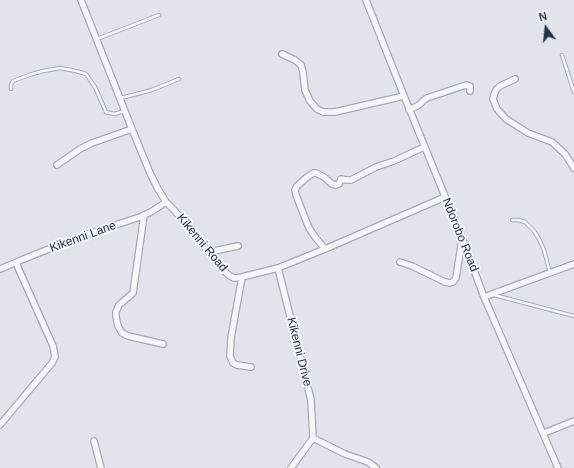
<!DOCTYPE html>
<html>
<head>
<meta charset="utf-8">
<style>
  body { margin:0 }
  #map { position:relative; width:574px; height:468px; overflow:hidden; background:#e1e5eb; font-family:Arial,sans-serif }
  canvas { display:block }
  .north { position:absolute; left:526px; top:8px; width:40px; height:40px; -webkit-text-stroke:3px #f1f4f8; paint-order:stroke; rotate:345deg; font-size:11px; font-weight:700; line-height:16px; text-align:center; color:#273245 }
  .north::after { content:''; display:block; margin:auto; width:14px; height:18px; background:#273245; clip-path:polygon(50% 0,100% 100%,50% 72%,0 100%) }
</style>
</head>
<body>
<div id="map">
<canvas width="574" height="468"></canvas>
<div class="north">N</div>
</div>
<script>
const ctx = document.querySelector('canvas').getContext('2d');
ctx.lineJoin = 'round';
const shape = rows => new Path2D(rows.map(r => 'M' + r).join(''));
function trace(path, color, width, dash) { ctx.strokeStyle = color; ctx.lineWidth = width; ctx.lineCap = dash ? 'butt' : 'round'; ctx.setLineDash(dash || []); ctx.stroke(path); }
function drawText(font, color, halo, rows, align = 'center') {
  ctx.font = font + ' Arial,sans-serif'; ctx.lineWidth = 4; ctx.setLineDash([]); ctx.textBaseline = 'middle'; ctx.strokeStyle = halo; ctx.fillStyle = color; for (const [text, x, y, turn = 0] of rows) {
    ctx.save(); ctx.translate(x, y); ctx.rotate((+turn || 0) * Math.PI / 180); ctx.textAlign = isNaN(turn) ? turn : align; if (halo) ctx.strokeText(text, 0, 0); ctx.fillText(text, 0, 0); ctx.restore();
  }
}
const lane = shape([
  [97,39,159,15],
  [562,55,574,92],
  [11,89,11,85,13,81,29,75,43,71,60,68,76,71,86,74,95,87,106,112,114,114,125,111],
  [121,98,152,90,179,79],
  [512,220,519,220,525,222,534,231,539,239,544,250,550,273],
  [494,295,574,316]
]);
const street = shape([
  [81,0,132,129,150,173,158,189,166,202,174,210,225,272,230,276,234,278,242,277,278,268,325,249,445,197],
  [366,0,404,96,462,238,484,297,558,468],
  [282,54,295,60,301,65,303,72,305,90,310,101,317,109,323,112,335,112,404,96],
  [515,79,500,86,496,90,494,95,493,99,497,109,506,119,514,124,528,133,552,142,565,154,574,168],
  [409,110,419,105,424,100,427,98,466,85,470,86,470,91],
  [57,165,80,149,92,143,132,129],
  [144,215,133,293,119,305,116,312,116,317,118,326,122,333,128,336,163,344],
  [325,249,315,237,309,228,296,195,295,190,297,186,306,178,313,173,316,173,324,177,332,184,336,185,339,184,341,179,346,180,351,180,376,167,394,161,424,147],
  [209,252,238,246],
  [400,262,412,266,445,282,450,283,453,282,456,278,462,239],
  [278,268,311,400,313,438],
  [0,269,36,254,91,233,140,217,151,212,166,202],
  [242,277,231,338,230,356,233,363,237,365,251,367],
  [484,297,574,264],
  [0,425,52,363,55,357,54,351,53,346,16,263],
  [544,433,574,421],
  [313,438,345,454,368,462,376,468],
  [94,441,101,468],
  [291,468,313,438]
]);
const streetNames = [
  ["Ndorobo Road",460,235,68],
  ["Kikenni Lane",83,237,-20],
  ["Kikenni Road",202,243,50],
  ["Kikenni Drive",299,352,76]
];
trace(lane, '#a5acb6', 4.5);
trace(street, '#a5acb6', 8);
trace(lane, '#f4f6f9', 2.5);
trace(street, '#f4f6f9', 5.5);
drawText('12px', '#273245', '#f1f4f8', streetNames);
</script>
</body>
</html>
